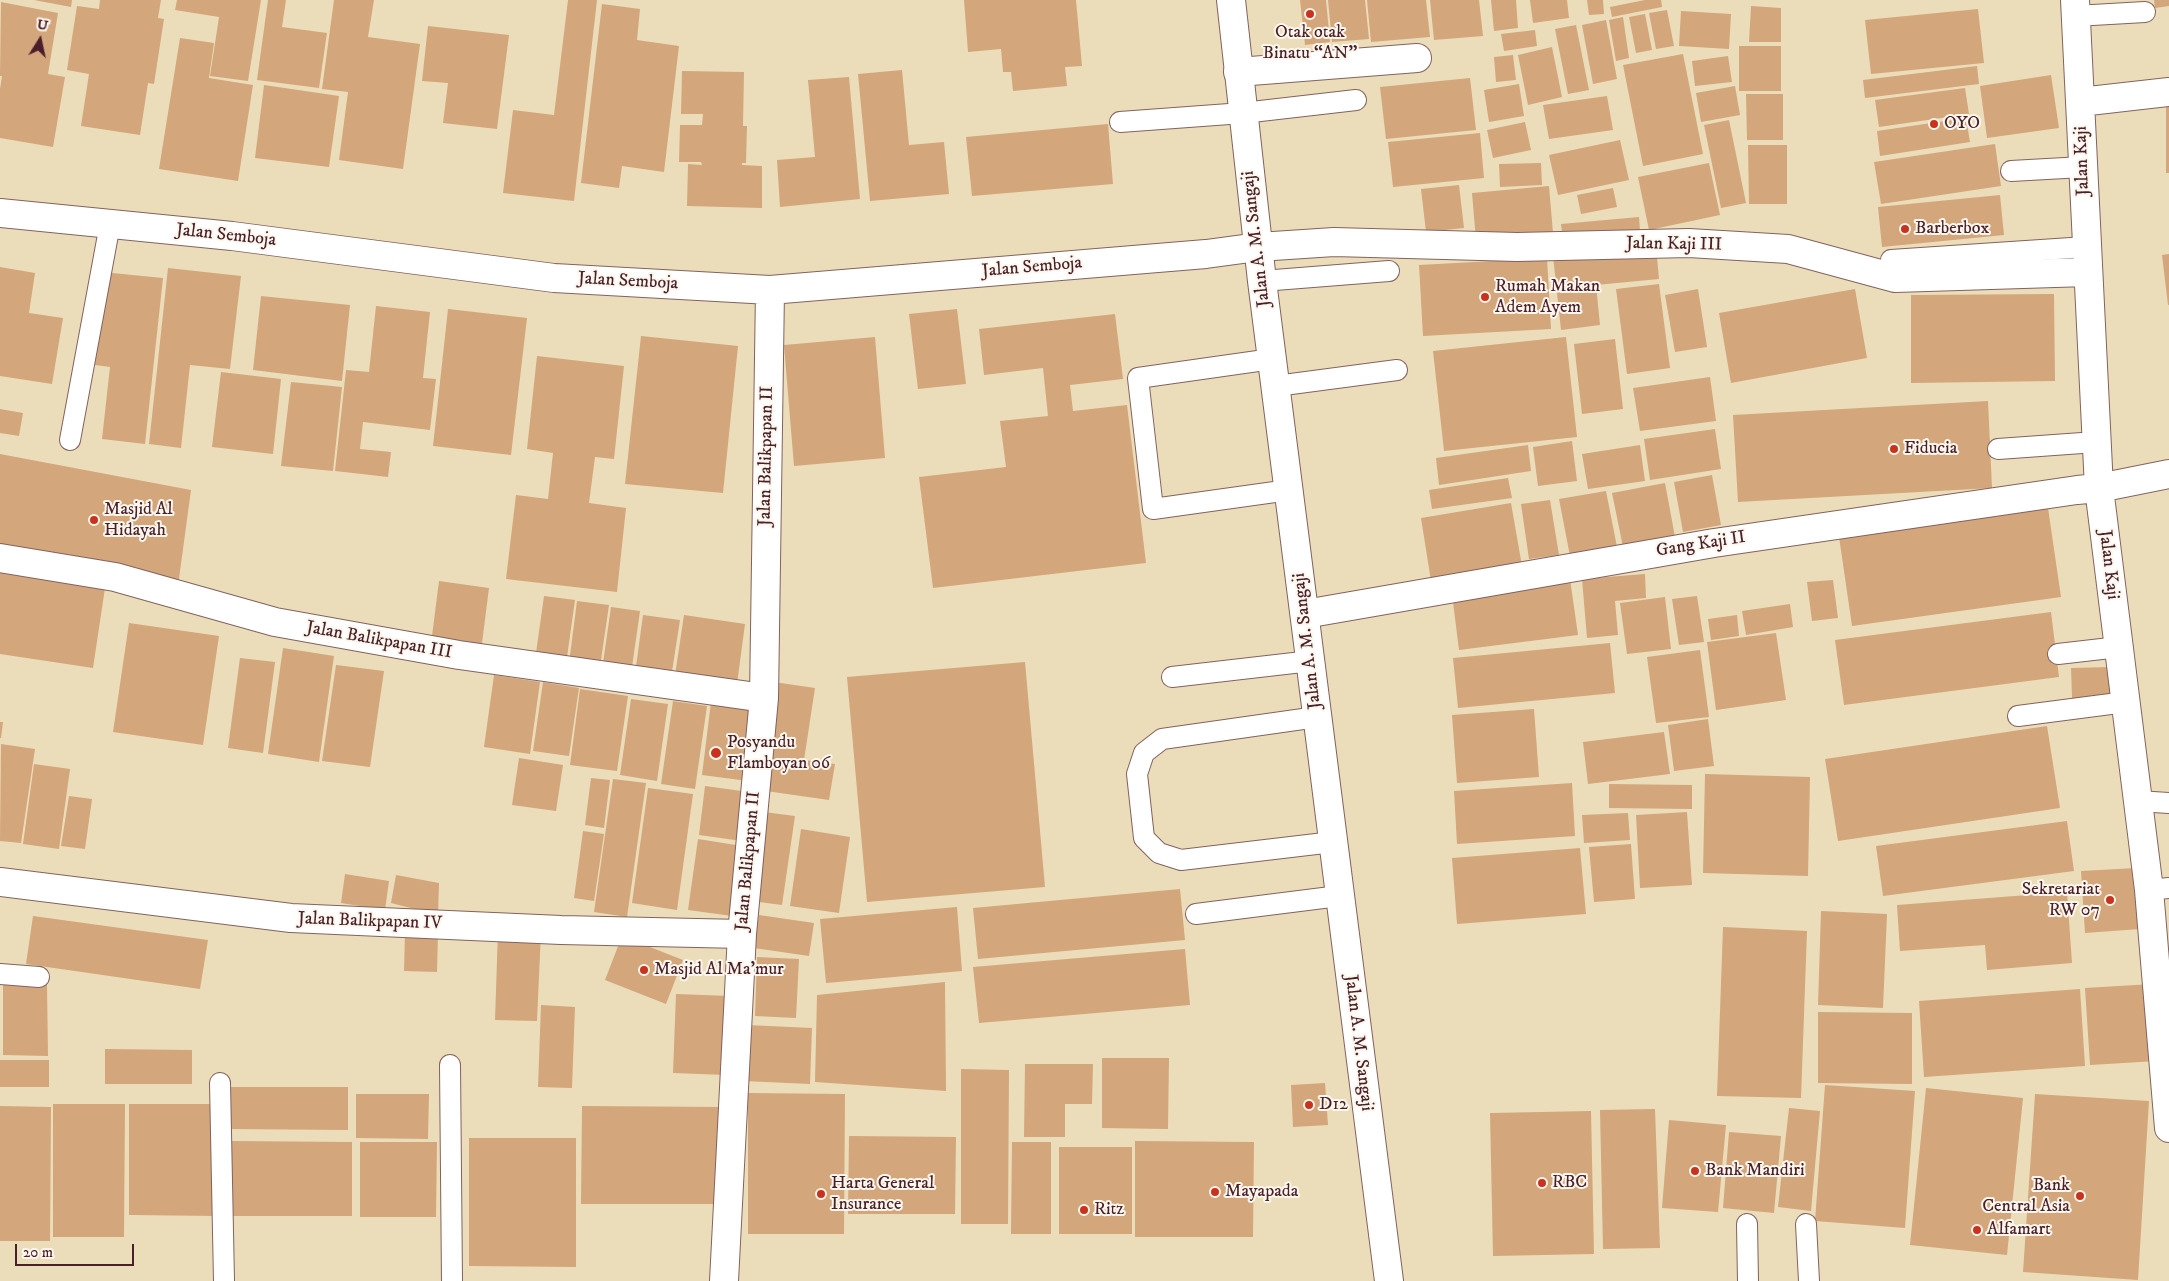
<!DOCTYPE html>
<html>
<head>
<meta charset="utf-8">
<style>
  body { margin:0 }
  #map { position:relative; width:2169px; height:1281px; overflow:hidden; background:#ecddba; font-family:"IM FELL DW Pica",serif }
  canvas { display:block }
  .north { position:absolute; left:15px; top:15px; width:50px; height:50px; -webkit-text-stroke:4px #fbf7ec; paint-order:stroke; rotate:10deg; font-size:14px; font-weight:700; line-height:20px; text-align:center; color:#4a1f2b }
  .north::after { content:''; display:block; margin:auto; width:18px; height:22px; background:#4a1f2b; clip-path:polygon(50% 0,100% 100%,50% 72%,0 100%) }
  .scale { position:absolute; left:15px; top:1244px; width:119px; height:22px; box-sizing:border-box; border:2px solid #4a1f2b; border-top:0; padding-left:6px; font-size:15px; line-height:18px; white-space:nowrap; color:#4a1f2b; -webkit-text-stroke:4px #fbf7ec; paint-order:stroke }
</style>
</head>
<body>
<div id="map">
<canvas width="2169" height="1281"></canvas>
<div class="north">U</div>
<div class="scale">20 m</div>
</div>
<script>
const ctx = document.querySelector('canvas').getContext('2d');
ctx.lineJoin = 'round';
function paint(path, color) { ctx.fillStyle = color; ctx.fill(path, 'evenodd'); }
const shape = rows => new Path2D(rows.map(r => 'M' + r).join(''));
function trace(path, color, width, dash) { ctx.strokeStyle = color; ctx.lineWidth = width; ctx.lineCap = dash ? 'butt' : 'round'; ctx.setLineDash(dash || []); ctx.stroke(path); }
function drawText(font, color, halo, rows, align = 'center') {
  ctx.font = font + ' "IM FELL DW Pica",serif'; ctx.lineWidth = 4; ctx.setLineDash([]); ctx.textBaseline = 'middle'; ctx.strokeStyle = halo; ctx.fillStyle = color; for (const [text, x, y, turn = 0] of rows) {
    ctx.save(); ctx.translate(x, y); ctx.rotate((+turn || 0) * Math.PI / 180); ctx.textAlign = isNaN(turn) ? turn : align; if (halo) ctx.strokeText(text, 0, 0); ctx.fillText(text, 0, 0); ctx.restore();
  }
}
const building = shape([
  [34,0,72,0,71,7],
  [100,0,161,0,158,18,164,19,154,84,148,83,140,135,81,126,89,74,67,70,77,6,99,9],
  [177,0,261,0,248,81,210,76,219,17,175,10],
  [268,0,286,0,282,27,327,33,319,88,257,80],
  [334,0,374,0,368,37,420,44,403,169,339,160,348,92,322,89],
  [568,0,597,0,574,201,503,193,513,110,554,115],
  [964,0,1076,0,1082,66,1065,67,1067,86,1013,91,1011,72,1003,72,1001,49,968,52],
  [1300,0,1326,0,1330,42,1305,45],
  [1328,0,1365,0,1369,39,1332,42],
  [1367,0,1426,0,1430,37,1371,42],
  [1430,0,1479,0,1483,36,1434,40],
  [1491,0,1516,0,1518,28,1494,31],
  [1530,0,1567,0,1569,18,1533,23],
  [1587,0,1603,0,1604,14,1589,15],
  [1645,0,1661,0,1662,7,1612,17,1610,7],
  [2154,0,2169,0,2169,6,2155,8],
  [1,2,58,13,48,74,65,77,53,147,0,138,0,89,2,76,0,76],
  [602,4,640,9,637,40,679,46,664,172,622,166,619,188,581,183],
  [1751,6,1781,8,1781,42,1749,42],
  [1978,9,1984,63,1871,74,1865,20],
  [1667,10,1674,46,1656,49,1649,13],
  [1681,11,1731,14,1729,49,1679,46],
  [1645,14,1652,50,1636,53,1629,17],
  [1623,17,1629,58,1616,61,1609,20],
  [1606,20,1617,79,1593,84,1582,25],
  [1576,25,1589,90,1568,94,1555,29],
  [428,26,509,35,497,129,443,123,448,83,422,81],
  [1535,30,1537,46,1504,51,1501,34],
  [180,38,214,43,209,78,253,85,238,181,159,169],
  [1739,46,1781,46,1781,91,1739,91],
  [1552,47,1562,97,1528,105,1518,55],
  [1683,54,1703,154,1643,166,1623,65],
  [1513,55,1516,80,1496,82,1494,57],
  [1728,56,1732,82,1695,86,1692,61],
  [1977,66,1979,84,1865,98,1863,80],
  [902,70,909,145,944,142,949,194,870,201,858,74],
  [682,71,744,72,743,126,747,126,746,163,742,163,742,165,762,166,762,208,687,206,688,164,702,165,701,162,679,162,680,125,702,125,703,114,681,114],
  [2051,75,2059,128,1987,138,1980,86],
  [849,77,860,199,780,207,777,160,815,157,808,80],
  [1470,78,1476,130,1386,139,1380,87],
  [1519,84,1524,116,1489,122,1484,90],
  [264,85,339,96,329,167,255,158],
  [1735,86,1740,115,1701,122,1696,93],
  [1965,88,1969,114,1879,127,1875,100],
  [1746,94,1783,94,1783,140,1747,140],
  [1607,96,1613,130,1549,139,1543,105],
  [2166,100,2169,100,2169,173,2166,173],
  [1966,118,1970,142,1880,156,1877,131],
  [1729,120,1746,203,1721,208,1704,125],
  [1525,122,1531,150,1493,158,1487,130],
  [1108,124,1113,184,972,196,966,137],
  [1480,133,1484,178,1393,187,1388,142],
  [1620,140,1629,180,1558,195,1549,155],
  [1995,144,2001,186,1881,204,1874,162],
  [1748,145,1787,145,1787,204,1749,204],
  [1541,163,1542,185,1500,187,1499,164],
  [1709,163,1720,215,1649,230,1638,177],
  [1459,185,1464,228,1426,232,1421,189],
  [1549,186,1553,233,1476,240,1472,193],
  [1613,188,1617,207,1581,214,1577,195],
  [2000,195,2004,235,1882,247,1878,207],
  [1639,217,1640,231,1563,239,1561,224],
  [1656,246,1659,279,1596,285,1600,325,1561,330,1553,256],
  [2169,254,2169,305,2168,305,2162,255],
  [1547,258,1551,329,1423,336,1419,265],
  [0,267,35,273,29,313,63,318,52,384,0,376],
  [168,268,241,276,230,369,190,365,181,448,149,444],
  [102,272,163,278,145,444,102,439,110,367,88,364],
  [1659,284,1670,368,1627,374,1616,289],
  [1698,289,1707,347,1675,352,1665,295],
  [1855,289,1867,358,1731,383,1719,313],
  [2054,294,2055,381,1911,383,1911,295],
  [261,296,350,305,342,381,253,370],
  [376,306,430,312,423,378,436,379,430,430,363,422,360,449,391,452,388,477,335,471,346,370,369,372],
  [448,309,527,318,511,455,433,446],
  [957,309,966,384,918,389,909,314],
  [1115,314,1123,379,1070,385,1073,411,1127,405,1146,563,933,588,919,477,1006,467,1000,421,1048,416,1043,368,984,375,979,329],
  [641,336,738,346,723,493,625,484],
  [875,337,885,458,794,466,784,345],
  [1566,337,1577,437,1444,451,1433,351],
  [1615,339,1623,409,1582,414,1574,344],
  [537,356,624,366,614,459,595,457,589,503,626,508,617,592,506,579,516,495,548,499,553,453,527,449],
  [221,372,281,379,273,454,212,447],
  [1710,377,1716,421,1640,431,1633,388],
  [291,382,342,387,333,471,281,466],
  [1988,401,1992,488,1738,502,1733,415],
  [0,409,23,413,19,436,0,433],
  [1715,429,1721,469,1650,480,1644,439],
  [1572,441,1577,481,1538,486,1533,447],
  [1528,445,1531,471,1439,485,1436,458],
  [1640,445,1645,481,1588,489,1582,454],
  [0,454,191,490,178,586,0,549],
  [1712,475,1721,525,1683,532,1674,482],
  [1508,478,1512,498,1432,509,1429,490],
  [1665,483,1675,537,1623,547,1612,493],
  [1606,491,1617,547,1570,556,1559,499],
  [1550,500,1559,555,1529,559,1521,504],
  [2047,501,2061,597,1852,626,1838,530],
  [1511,503,1522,566,1431,581,1421,518],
  [0,572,105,588,93,668,0,654],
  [1645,574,1646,598,1615,601,1618,635,1587,638,1582,579],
  [1570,579,1578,635,1459,650,1452,594],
  [1833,580,1838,618,1812,621,1807,582],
  [439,581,489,588,481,651,431,644],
  [544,596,575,600,567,657,536,653],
  [1697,596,1704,642,1679,645,1672,599],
  [1665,597,1671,649,1627,654,1620,603],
  [577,601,609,605,600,667,569,663],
  [1790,604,1793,627,1746,635,1742,611],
  [611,607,640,611,632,667,603,663],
  [2051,612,2059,677,1844,705,1835,640],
  [643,615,680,620,671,678,635,674],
  [684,615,745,624,737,684,675,675],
  [1737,615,1739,636,1711,640,1708,619],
  [129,623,219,636,203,745,113,732],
  [1776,633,1786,700,1716,710,1707,642],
  [1610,643,1615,693,1458,708,1453,658],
  [283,648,334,656,319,762,268,754],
  [1700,650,1709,717,1656,723,1647,657],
  [240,658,275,662,263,753,228,748],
  [1025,662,1045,887,867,902,847,677],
  [336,665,384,671,370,767,322,761],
  [2112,667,2113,698,2072,698,2071,668],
  [494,675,540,682,530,754,484,747],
  [543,682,579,688,569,756,533,751],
  [774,682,815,688,804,760,835,764,829,800,759,790],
  [580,689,628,696,617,771,570,765],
  [631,699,668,704,657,781,620,775],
  [673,701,707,706,695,789,661,784],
  [711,702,757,707,748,781,702,775],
  [1534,709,1539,777,1457,783,1452,715],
  [1708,719,1714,766,1674,771,1668,725],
  [0,722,3,722,1,738,0,738],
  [2047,726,2060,808,1838,841,1825,759],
  [1664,732,1670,774,1588,784,1583,742],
  [1,744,35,749,21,843,0,841],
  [519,758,563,765,556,811,512,805],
  [34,764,70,769,59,849,23,844],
  [1705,774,1810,777,1808,876,1703,873],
  [591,778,610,780,604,828,585,825],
  [613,779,646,783,627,917,594,912],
  [1572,783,1575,836,1457,844,1454,791],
  [1609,784,1692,785,1692,809,1609,808],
  [705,786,749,792,742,841,699,835],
  [648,788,693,794,677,910,632,903],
  [69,796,92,799,85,849,61,846],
  [764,812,795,816,782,905,751,901],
  [1687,812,1692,885,1640,888,1636,815],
  [1628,813,1630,840,1584,843,1582,815],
  [2067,821,2074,871,1883,896,1876,846],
  [801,829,850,837,839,913,790,906],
  [583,831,604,834,594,901,574,898],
  [698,839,742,846,732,916,688,910],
  [1631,844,1635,899,1594,902,1589,847],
  [1580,848,1586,914,1457,924,1452,858],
  [2136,868,2140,929,2085,933,2081,871],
  [345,874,389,881,385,910,341,903],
  [396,875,439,883,438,915,391,903],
  [1180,889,1185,940,978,959,973,908],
  [2067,892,2072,963,1987,970,1985,945,1900,951,1897,905],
  [957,907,962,971,826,983,820,919],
  [1821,911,1887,914,1883,1008,1818,1005],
  [759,915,814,923,809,956,754,948],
  [33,916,208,940,200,989,26,964],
  [1723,927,1807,931,1801,1098,1717,1096],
  [498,930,541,932,537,1021,495,1020],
  [405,933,438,934,437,972,404,971],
  [622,936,683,960,666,1004,605,980],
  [1185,949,1190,1005,979,1023,973,967],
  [757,957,799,959,796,1018,755,1016],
  [945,982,946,1091,815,1082,817,995],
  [3,984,47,984,48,1056,3,1055],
  [2152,984,2157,1061,2090,1065,2085,988],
  [2080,989,2085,1066,1924,1077,1919,1001],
  [676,994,729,996,726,1075,673,1073],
  [541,1005,575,1007,572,1088,538,1087],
  [1818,1012,1912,1013,1912,1084,1818,1083],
  [747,1025,812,1028,810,1084,744,1081],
  [105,1049,192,1050,192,1084,105,1084],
  [1102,1058,1169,1058,1168,1129,1102,1128],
  [0,1060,49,1060,49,1087,0,1087],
  [1025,1064,1093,1064,1092,1104,1065,1104,1065,1137,1024,1137],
  [961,1069,1009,1070,1008,1224,961,1224],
  [1325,1083,1328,1125,1293,1127,1291,1085],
  [1825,1085,1915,1091,1905,1228,1815,1221],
  [226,1087,348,1087,348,1130,226,1129],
  [1926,1088,2023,1098,2007,1255,1910,1245],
  [748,1093,845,1094,844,1234,748,1234],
  [356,1094,429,1094,428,1139,356,1138],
  [2035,1094,2149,1101,2138,1280,2023,1272],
  [53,1104,125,1104,124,1237,53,1237],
  [129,1104,218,1104,218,1216,129,1215],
  [0,1106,51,1107,50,1241,0,1241],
  [582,1106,723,1107,722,1204,581,1204],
  [1789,1108,1820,1111,1811,1211,1778,1207],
  [1655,1109,1660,1248,1603,1249,1600,1110],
  [1591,1111,1594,1254,1493,1256,1490,1113],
  [1669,1120,1726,1125,1718,1212,1662,1208],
  [1729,1132,1781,1136,1774,1213,1723,1208],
  [849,1136,956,1137,955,1214,848,1214],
  [469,1138,576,1138,576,1267,469,1266],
  [229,1141,352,1142,352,1216,229,1216],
  [1135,1141,1254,1142,1253,1237,1135,1237],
  [360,1142,437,1142,436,1217,360,1217],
  [1012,1142,1051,1142,1051,1234,1011,1234],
  [1059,1147,1132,1147,1132,1234,1059,1234]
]);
const lane = shape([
  [2075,16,2145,12],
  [1120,122,1243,113,1356,100],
  [2011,171,2083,167],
  [1891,260,2086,247],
  [1262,281,1389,271],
  [1272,359,1138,378,1153,509,1289,490],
  [1276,386,1397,370],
  [70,440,110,224],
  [1998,449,2096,442],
  [2058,654,2119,647],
  [1172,677,1311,661],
  [2018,716,2126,702],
  [1317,717,1162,739,1144,753,1137,774,1144,838,1159,853,1181,860,1333,842],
  [2138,801,2169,803],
  [2149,890,2169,888],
  [1196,914,1339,896],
  [0,974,39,977],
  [450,1065,452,1281],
  [220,1083,224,1281],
  [1747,1224,1748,1281],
  [1806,1224,1809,1281]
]);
const street = shape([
  [2075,0,2099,488,2149,890,2169,1128],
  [1238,72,1417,58],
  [2080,102,2169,92],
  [0,213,232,236,554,278,770,290,1206,254,1258,247,1334,242,1517,247,1689,243,1788,249,1895,278,2087,272],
  [0,558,115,577,275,622,459,655,764,698],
  [1305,614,1714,543,2077,490,2099,488,2169,474],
  [0,882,291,918,561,930,742,934],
  [724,1281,742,934,764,698,770,290]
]);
const secondary = shape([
  [1231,0,1262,281,1389,1281]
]);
const markers = [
  [1310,14,5,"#c8321e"],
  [1934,124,5,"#c8321e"],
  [1905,229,5,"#c8321e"],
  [1485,297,5,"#c8321e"],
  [1894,449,5,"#c8321e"],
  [94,520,5,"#c8321e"],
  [716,753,6,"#c8321e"],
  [2110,900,5,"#c8321e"],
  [644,970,5,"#c8321e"],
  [1309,1105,5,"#c8321e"],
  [1695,1171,5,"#c8321e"],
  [1542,1183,5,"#c8321e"],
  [1215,1192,5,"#c8321e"],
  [821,1194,5,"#c8321e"],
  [2080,1196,5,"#c8321e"],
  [1084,1210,5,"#c8321e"],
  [1977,1230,5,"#c8321e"]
];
const poiNames = [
  ["Otak otak",1310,33,"center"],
  ["Binatu “AN”",1310,54,"center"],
  ["OYO",1944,124],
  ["Barberbox",1915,229],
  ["Rumah Makan",1495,287],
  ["Adem Ayem",1495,308],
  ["Fiducia",1904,449],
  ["Masjid Al",104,510],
  ["Hidayah",104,531],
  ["Posyandu",727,743],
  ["Flamboyan 06",727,764],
  ["Sekretariat",2100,890,"right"],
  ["RW 07",2100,911,"right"],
  ["Masjid Al Ma'mur",654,970],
  ["D12",1319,1105],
  ["Bank Mandiri",1705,1171],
  ["RBC",1552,1183],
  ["Harta General",831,1184],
  ["Insurance",831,1205],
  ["Bank",2070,1186,"right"],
  ["Central Asia",2070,1207,"right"],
  ["Mayapada",1225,1192],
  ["Ritz",1094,1210],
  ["Alfamart",1987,1230]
];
const streetNames = [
  ["Jalan Kaji",2083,161,-92],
  ["Jalan Semboja",226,236,6],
  ["Jalan A. M. Sangaji",1257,239,-97],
  ["Jalan Kaji III",1674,245,1],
  ["Jalan Semboja",1032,268,-5],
  ["Jalan Semboja",628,282,3],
  ["Jalan Balikpapan II",767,456,-89],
  ["Gang Kaji II",1701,545,-9],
  ["Jalan Kaji",2108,565,83],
  ["Jalan Balikpapan III",379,641,10],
  ["Jalan A. M. Sangaji",1308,641,-97],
  ["Jalan Balikpapan II",749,861,-85],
  ["Jalan Balikpapan IV",370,922,2],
  ["Jalan A. M. Sangaji",1358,1043,83]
];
paint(building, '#d3a67c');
trace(lane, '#83625d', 22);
trace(street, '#83625d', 30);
trace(secondary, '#83625d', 30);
trace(lane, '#fff', 20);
trace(street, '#fff', 28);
trace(secondary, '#fff', 28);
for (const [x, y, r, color] of markers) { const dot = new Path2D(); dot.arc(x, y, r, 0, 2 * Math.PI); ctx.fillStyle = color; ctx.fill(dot); trace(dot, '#fbf7ec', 2); }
drawText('18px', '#4a1f2b', '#fbf7ec', poiNames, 'left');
drawText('18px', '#4a1f2b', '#fbf7ec', streetNames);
</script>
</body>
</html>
